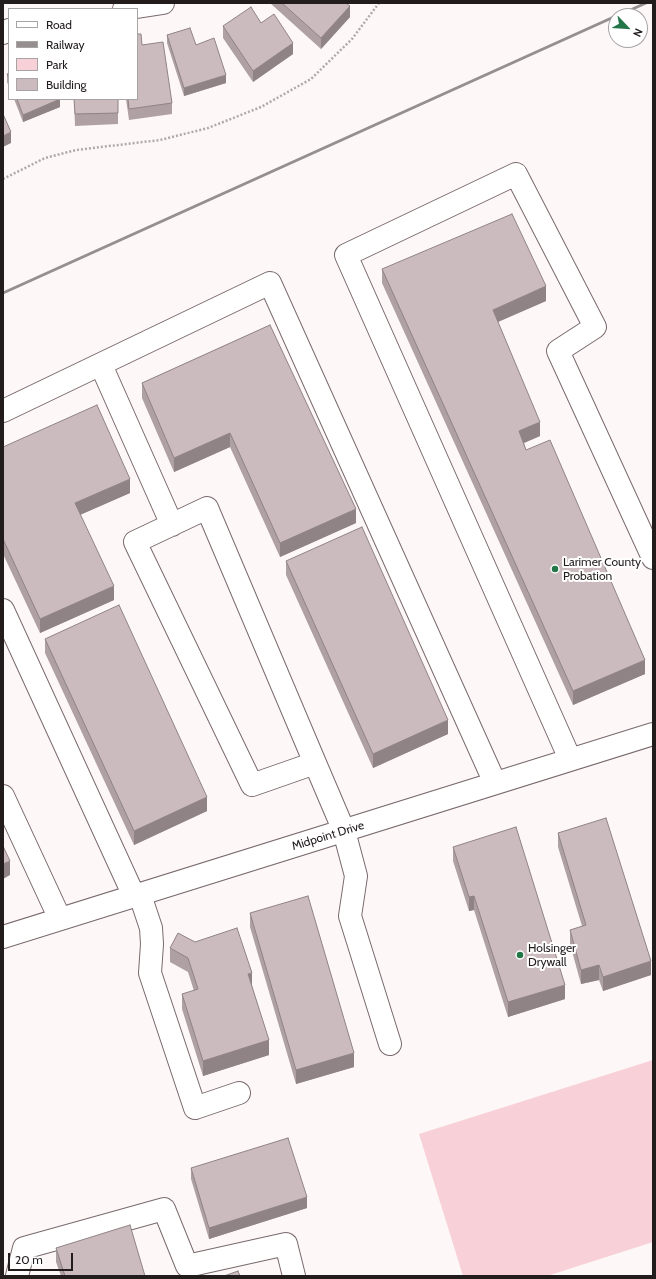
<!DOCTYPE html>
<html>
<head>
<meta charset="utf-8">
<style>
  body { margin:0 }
  #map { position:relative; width:656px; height:1279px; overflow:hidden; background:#fef7f8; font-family:Cabin,sans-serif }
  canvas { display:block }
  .frame { position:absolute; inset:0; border:4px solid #221c1d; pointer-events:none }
  .legend { position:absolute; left:8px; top:8px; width:130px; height:92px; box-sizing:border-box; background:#fff; border:1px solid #a7a4a5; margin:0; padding:5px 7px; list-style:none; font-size:12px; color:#221c1d }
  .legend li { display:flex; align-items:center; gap:8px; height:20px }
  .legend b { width:20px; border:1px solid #a7a4a5 }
  .north { position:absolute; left:608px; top:8px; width:40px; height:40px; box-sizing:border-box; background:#fff; border:1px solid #a7a4a5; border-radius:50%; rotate:115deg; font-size:11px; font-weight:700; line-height:16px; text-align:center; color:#221c1d }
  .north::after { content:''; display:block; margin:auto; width:14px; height:18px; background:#227648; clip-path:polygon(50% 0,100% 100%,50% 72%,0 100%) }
  .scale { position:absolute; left:8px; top:1253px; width:65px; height:18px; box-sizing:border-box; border:2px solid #221c1d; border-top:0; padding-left:5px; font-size:12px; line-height:14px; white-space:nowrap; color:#221c1d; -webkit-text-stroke:3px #fff; paint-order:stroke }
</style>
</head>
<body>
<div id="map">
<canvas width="656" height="1279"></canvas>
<div class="frame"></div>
<ul class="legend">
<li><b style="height:5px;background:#fff"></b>Road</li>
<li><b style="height:5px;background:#958f90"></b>Railway</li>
<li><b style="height:11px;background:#f8d0d7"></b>Park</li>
<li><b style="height:11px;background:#ccbbbe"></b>Building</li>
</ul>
<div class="north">N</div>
<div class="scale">20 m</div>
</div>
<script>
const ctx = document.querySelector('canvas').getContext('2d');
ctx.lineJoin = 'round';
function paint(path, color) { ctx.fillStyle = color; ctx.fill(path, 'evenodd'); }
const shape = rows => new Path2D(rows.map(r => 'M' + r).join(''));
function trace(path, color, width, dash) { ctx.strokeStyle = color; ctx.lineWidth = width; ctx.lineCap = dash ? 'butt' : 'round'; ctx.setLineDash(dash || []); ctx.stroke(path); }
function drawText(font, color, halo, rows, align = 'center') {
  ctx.font = font + ' Cabin,sans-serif'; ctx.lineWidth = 4; ctx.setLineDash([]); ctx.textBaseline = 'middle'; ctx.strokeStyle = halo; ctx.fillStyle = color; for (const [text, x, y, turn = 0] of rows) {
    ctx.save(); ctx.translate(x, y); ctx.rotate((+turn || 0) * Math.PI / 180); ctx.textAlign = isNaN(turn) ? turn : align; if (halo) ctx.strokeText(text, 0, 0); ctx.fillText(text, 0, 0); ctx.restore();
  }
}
const green = shape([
  [653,1060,653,1242,547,1276,463,1276,419,1134]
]);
const path = shape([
  [3,179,45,158,76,150,160,140,208,128,261,107,311,79,352,39,379,3]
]);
const minor = shape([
  [124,9,163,3],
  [3,33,9,30],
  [101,365,172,525],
  [3,411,270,283,495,783],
  [3,610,134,896],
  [570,759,346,255,516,174,595,327,558,351,653,558],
  [315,763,252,785,135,542,207,508,315,763,344,831,356,876,350,916,390,1044],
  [3,796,60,919],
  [140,895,151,928,152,944,150,973,195,1108,239,1093],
  [3,937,653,734],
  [17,1276,24,1248,164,1209,187,1266,286,1244,294,1276]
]);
const rail = shape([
  [617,16,646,3],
  [3,293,616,16]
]);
const wall = shape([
  [270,3,346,3,350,17,321,49],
  [261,23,293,54,253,82,223,38,223,26],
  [167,35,196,45,226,83,184,96,167,43],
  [142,45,172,103,172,114,129,120,126,99,137,99],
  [9,73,9,87,7,82,7,74],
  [14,99,60,99,60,107,23,122],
  [74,99,118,99,118,124,75,126],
  [382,269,546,301,498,322,540,436,524,443,526,450,645,674,573,705,382,283],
  [270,325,356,523,280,557,230,447,174,472,142,398,142,383],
  [3,447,130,493,80,515,114,600,40,633,3,554],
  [286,561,448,734,373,768,286,575],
  [45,639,207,811,134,845,45,653],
  [558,833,651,975,603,991,599,980,581,984,570,944,570,930,582,926,558,847],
  [453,847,565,999,508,1017,474,910,469,911,453,861],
  [250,913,354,1067,296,1084,250,927],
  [170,948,252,986,269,1055,203,1076,182,1009,182,994,194,991,188,972,170,962],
  [191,1168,307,1208,209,1239,191,1179],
  [56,1248,145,1276,61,1276,56,1262]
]);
const shadedWall = shape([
  [350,6,350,17,321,49,321,38],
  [293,43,293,54,253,82,253,71],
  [226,75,226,83,184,96,184,88],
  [60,99,60,107,23,122,23,115],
  [11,132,11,143,3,147,3,136],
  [546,286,546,301,493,324,493,310],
  [540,422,540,436,519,445,519,431],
  [230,433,230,447,174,472,174,458],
  [130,479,130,493,75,517,75,503],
  [356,509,356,523,280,557,280,543],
  [114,586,114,600,40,633,40,619],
  [645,660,645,674,573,705,573,691],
  [448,720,448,734,373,768,373,754],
  [207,797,207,811,134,845,134,831],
  [10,861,10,875,3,879,3,864],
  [474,896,474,910,469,911,469,897],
  [651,961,651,975,603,991,603,977],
  [599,965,599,980,581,984,581,970],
  [252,973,252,988,248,974],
  [565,985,565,999,508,1017,508,1002],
  [269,1040,269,1055,203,1076,203,1061],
  [354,1053,354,1067,296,1084,296,1070],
  [307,1197,307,1208,209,1239,209,1228]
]);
const building = shape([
  [282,3,346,3,350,6,321,38,282,3],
  [251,7,261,23,274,14,293,43,253,71,223,26,251,7],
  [190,28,196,45,214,38,226,75,184,88,167,35,190,28],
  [137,34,141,34,142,45,163,42,172,103,129,109,128,99,137,99,137,34],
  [9,73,9,79,7,74,9,73],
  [17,99,60,99,23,115,17,99],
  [74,99,118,99,118,113,75,114,74,99],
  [3,114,11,132,3,136,3,114],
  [512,214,546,286,493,310,540,422,519,431,526,450,550,440,645,660,573,691,382,269,512,214],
  [270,325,356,509,280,543,230,433,174,458,142,383,270,325],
  [97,405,130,479,75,503,114,586,40,619,3,539,3,447,97,405],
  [362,527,448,720,373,754,286,561,362,527],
  [119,605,207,797,134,831,45,639,119,605],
  [606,818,651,961,603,977,599,965,581,970,570,930,586,925,558,833,606,818],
  [516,827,565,985,508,1002,474,896,469,897,453,847,516,827],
  [3,846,10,861,3,864,3,846],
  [308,896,354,1053,296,1070,250,913,308,896],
  [237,928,252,973,248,974,269,1040,203,1061,182,994,198,989,188,958,170,948,178,933,195,942,237,928],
  [288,1138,307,1197,209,1228,191,1168,288,1138],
  [130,1225,145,1276,65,1276,56,1248,130,1225],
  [238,1271,240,1276,224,1276,238,1271]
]);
const markers = [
  [555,569,4,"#227648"],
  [520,955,4,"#227648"]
];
const poiNames = [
  ["Larimer County",563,562],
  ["Probation",563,576],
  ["Holsinger",528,948],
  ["Drywall",528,962]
];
const streetNames = [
  ["Midpoint Drive",328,836,-17]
];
paint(green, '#f8d0d7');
trace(minor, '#796a6d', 24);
trace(path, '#afa9aa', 2.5, [2, 2]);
trace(minor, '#fff', 22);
trace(rail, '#958f90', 3);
paint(wall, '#afa1a3');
paint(shadedWall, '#8f8385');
paint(building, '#ccbbbe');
trace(building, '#8f8385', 1);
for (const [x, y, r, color] of markers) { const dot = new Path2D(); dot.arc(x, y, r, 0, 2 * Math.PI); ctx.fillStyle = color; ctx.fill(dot); trace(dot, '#fff', 1.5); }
drawText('12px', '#221c1d', '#fff', poiNames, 'left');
drawText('12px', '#221c1d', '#fff', streetNames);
</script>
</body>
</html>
